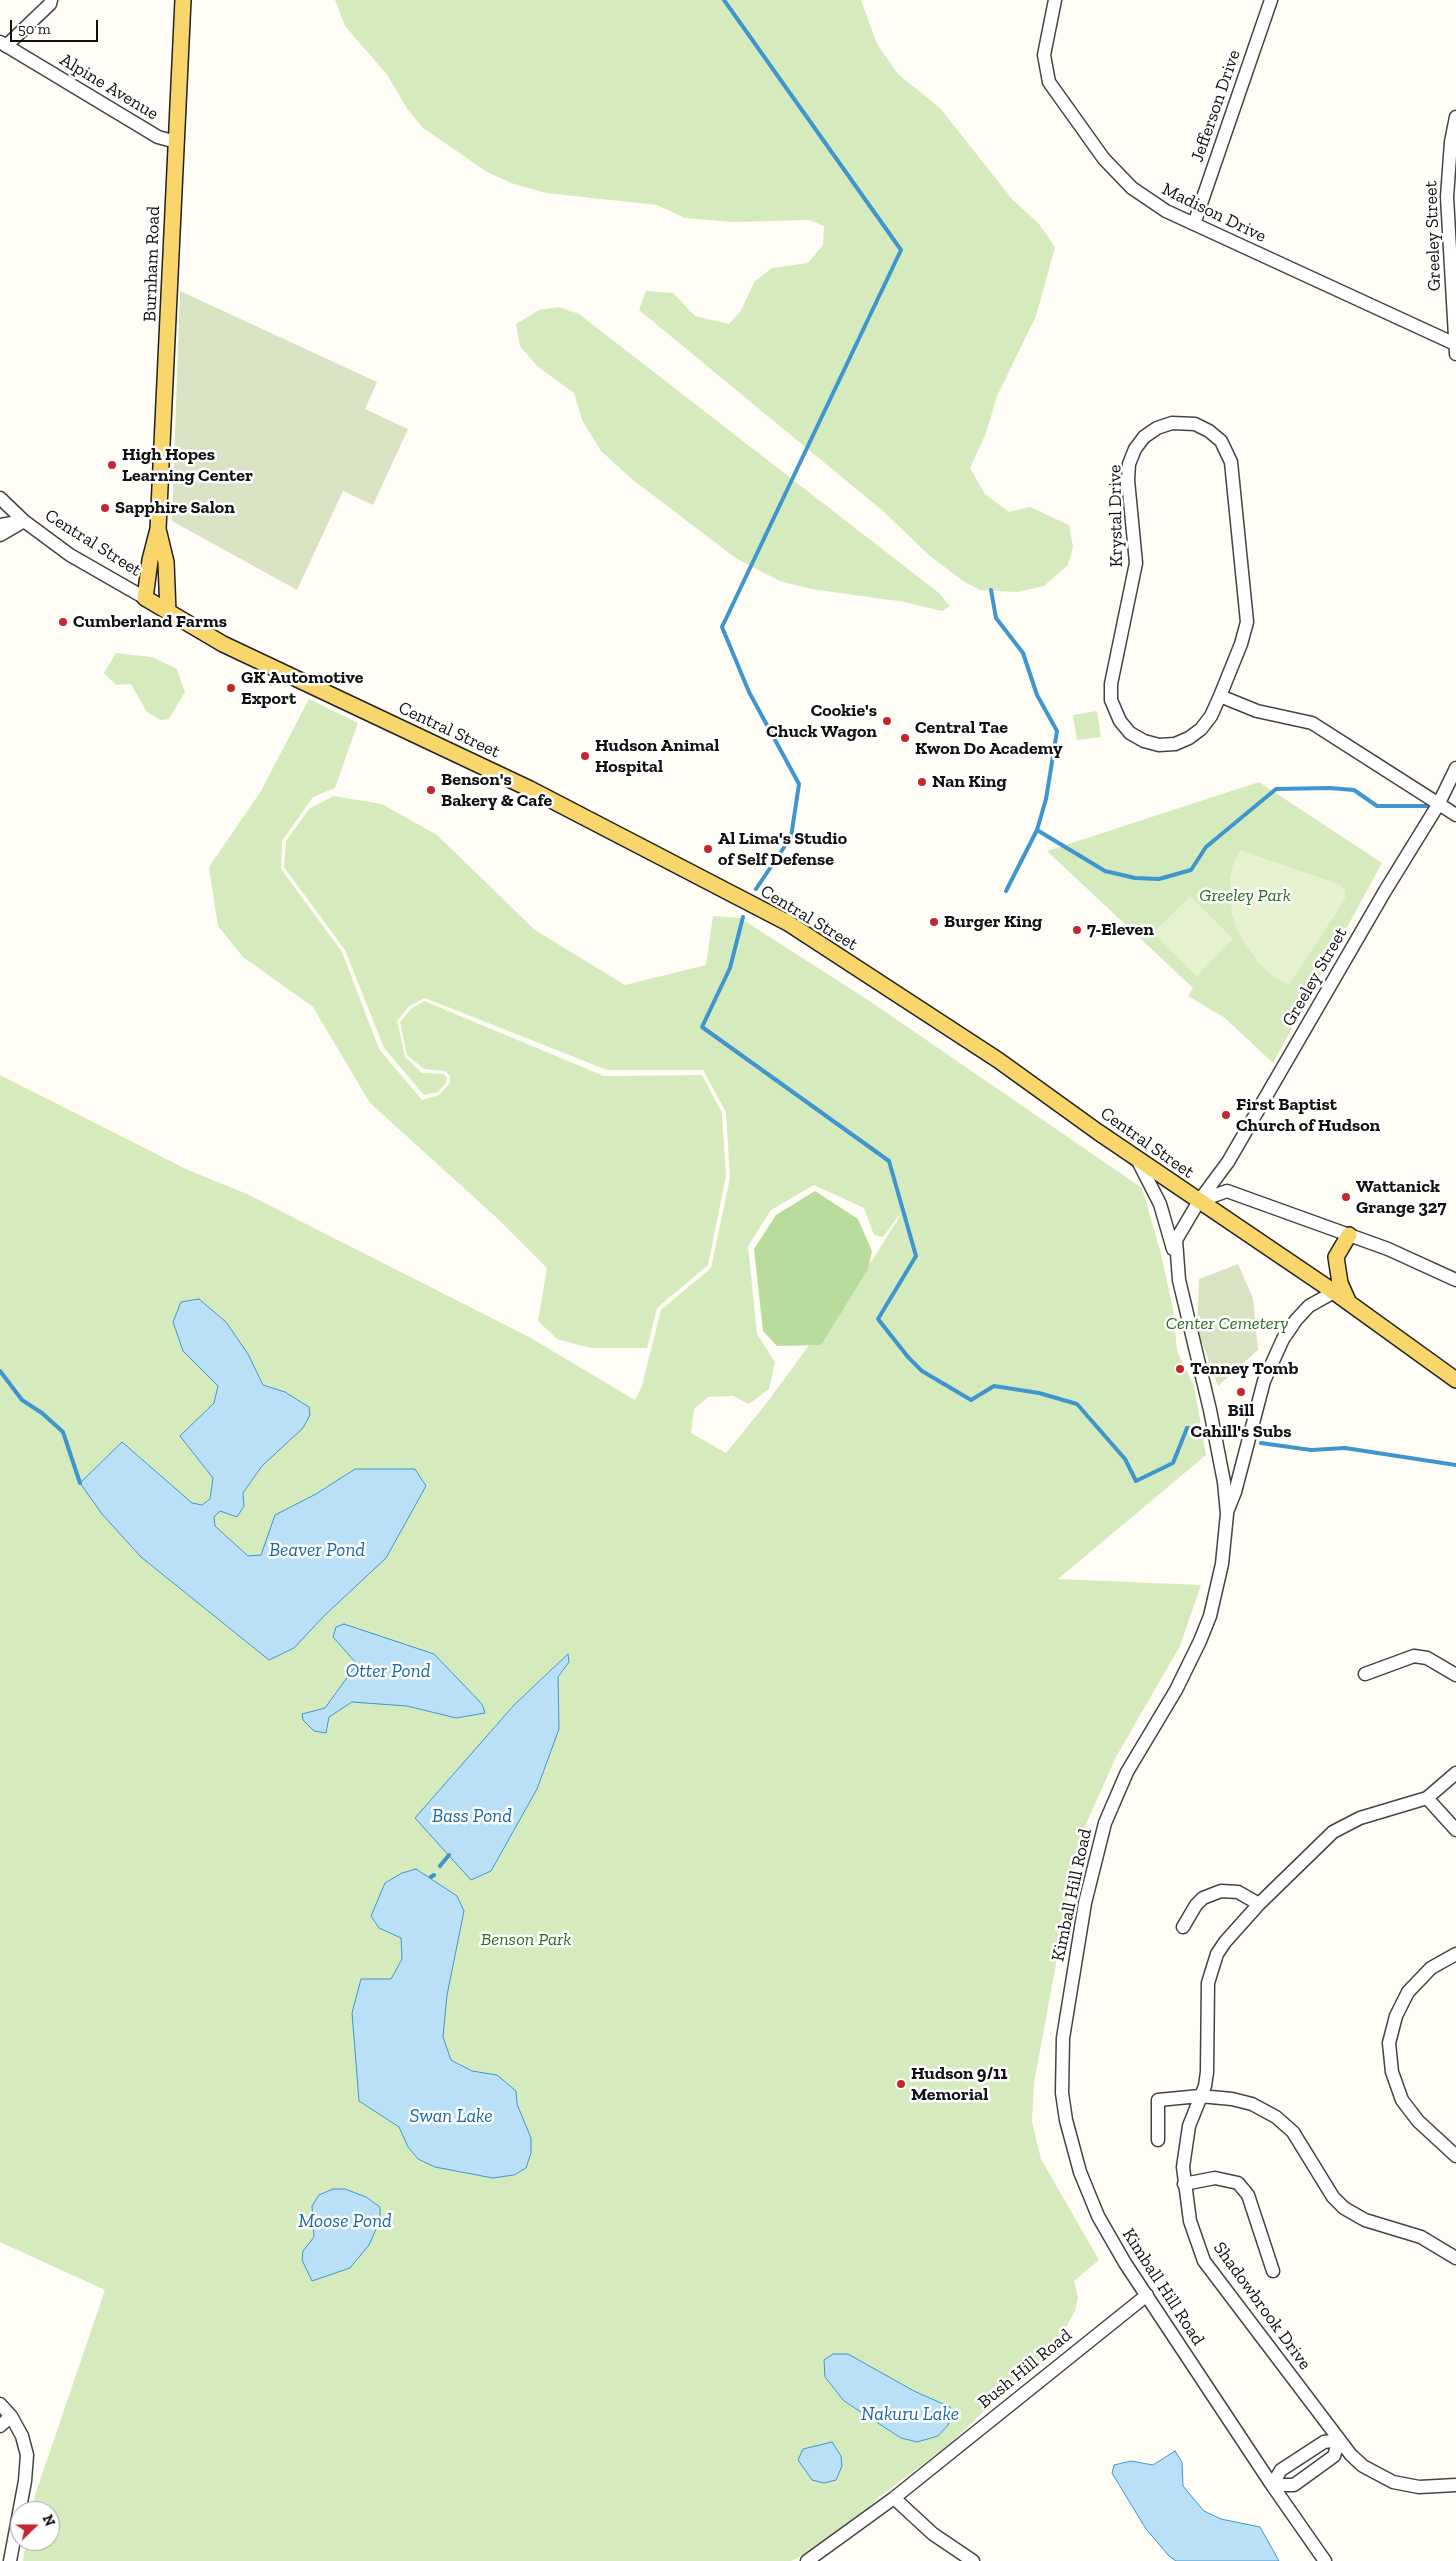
<!DOCTYPE html>
<html>
<head>
<meta charset="utf-8">
<style>
  body { margin:0 }
  #map { position:relative; width:1456px; height:2561px; overflow:hidden; background:#fffdf5; font-family:"Zilla Slab",serif }
  canvas { display:block }
  .north { position:absolute; left:10px; top:2501px; width:50px; height:50px; box-sizing:border-box; background:#fff; border:1px solid #a0a0a0; border-radius:50%; rotate:68deg; font-size:14px; font-weight:700; line-height:20px; text-align:center; color:#111 }
  .north::after { content:''; display:block; margin:auto; width:18px; height:22px; background:#c4262e; clip-path:polygon(50% 0,100% 100%,50% 72%,0 100%) }
  .scale { position:absolute; left:10px; top:20px; width:88px; height:22px; box-sizing:border-box; border:2px solid #111; border-top:0; padding-left:6px; font-size:15px; line-height:18px; white-space:nowrap; color:#111; -webkit-text-stroke:4px #fff; paint-order:stroke }
</style>
</head>
<body>
<div id="map">
<canvas width="1456" height="2561"></canvas>
<div class="north">N</div>
<div class="scale">50 m</div>
</div>
<script>
const ctx = document.querySelector('canvas').getContext('2d');
ctx.lineJoin = 'round';
function paint(path, color) { ctx.fillStyle = color; ctx.fill(path, 'evenodd'); }
const shape = rows => new Path2D(rows.map(r => 'M' + r).join(''));
function trace(path, color, width, dash) { ctx.strokeStyle = color; ctx.lineWidth = width; ctx.lineCap = dash ? 'butt' : 'round'; ctx.setLineDash(dash || []); ctx.stroke(path); }
function drawText(font, color, halo, rows, align = 'center') {
  ctx.font = font + ' "Zilla Slab",serif'; ctx.lineWidth = 5; ctx.setLineDash([]); ctx.textBaseline = 'middle'; ctx.strokeStyle = halo; ctx.fillStyle = color; for (const [text, x, y, turn = 0] of rows) {
    ctx.save(); ctx.translate(x, y); ctx.rotate((+turn || 0) * Math.PI / 180); ctx.textAlign = isNaN(turn) ? turn : align; if (halo) ctx.strokeText(text, 0, 0); ctx.fillText(text, 0, 0); ctx.restore();
  }
}
const green = shape([
  [335,0,861,0,877,44,898,74,940,108,1012,199,1039,224,1055,247,1036,316,997,396,986,433,970,468,985,494,1009,512,1030,507,1069,525,1073,547,1068,565,1044,586,1017,592,980,590,963,581,930,556,883,511,639,310,646,291,673,293,695,316,729,324,740,312,755,281,772,268,808,263,823,245,824,226,809,220,733,222,685,218,657,205,546,193,514,184,487,172,423,128,408,110,388,76,345,26],
  [559,307,579,314,939,593,950,606,942,611,905,602,811,589,780,581,737,559,633,480,601,451,582,420,574,393,537,366,520,346,516,324,539,310],
  [116,653,152,657,177,669,185,692,169,719,161,720,147,712,131,684,116,685,104,673],
  [309,699,358,723,335,788,313,797,282,841,281,869,342,952,379,1049,422,1100,439,1095,450,1083,450,1076,445,1071,424,1069,407,1055,400,1022,411,1009,424,1001,604,1076,702,1075,722,1113,726,1176,708,1265,657,1308,647,1348,591,1348,557,1339,538,1321,547,1268,497,1218,370,1103,313,1007,243,957,218,926,209,867,261,791],
  [1097,711,1101,737,1077,740,1073,715],
  [1259,782,1382,863,1273,1063,1225,1018,1188,996,1193,988,1047,851],
  [334,796,382,804,437,835,535,930,625,985,706,965,713,916,740,918,871,1002,1142,1188,1160,1250,1173,1309,1177,1351,1194,1386,1206,1455,1058,1579,1201,1585,1180,1646,1116,1757,1087,1822,1072,1877,1034,2083,1032,2122,1041,2159,1099,2260,1074,2281,1078,2298,1075,2311,1046,2363,984,2400,985,2410,950,2444,879,2497,839,2537,791,2561,23,2561,26,2541,50,2541,50,2511,32,2511,35,2495,105,2290,0,2242,0,1075,188,1170,247,1194,529,1337,635,1400,642,1386,661,1310,711,1268,730,1178,726,1112,703,1070,607,1070,425,998,409,1006,397,1021,405,1057,422,1073,444,1074,447,1078,446,1083,438,1092,424,1095,384,1048,345,950,284,867,286,841,310,808],
  [814,1185,864,1208,874,1235,883,1237,906,1206,875,1256,765,1405,726,1453,691,1433,694,1409,708,1397,733,1396,749,1404,769,1389,775,1362,757,1334,748,1246,771,1210]
]);
const forest = shape([
  [815,1191,858,1219,872,1251,868,1269,821,1345,777,1346,763,1331,754,1249,776,1215]
]);
const cemetery = shape([
  [180,291,377,382,365,409,408,429,373,505,343,491,297,590,172,521],
  [1238,1264,1253,1298,1258,1350,1218,1386,1197,1329,1199,1279]
]);
const pitch = shape([
  [1240,850,1341,885,1345,891,1345,899,1289,985,1274,977,1259,964,1237,931,1232,914,1230,878,1234,862],
  [1190,896,1233,939,1197,976,1153,933]
]);
const water = shape([
  [199,1299,226,1322,248,1354,263,1385,285,1392,309,1407,310,1415,303,1428,262,1466,243,1493,244,1506,237,1517,220,1511,214,1517,215,1526,248,1556,261,1555,275,1515,316,1494,355,1469,415,1469,426,1486,386,1558,324,1616,294,1648,269,1660,141,1557,102,1514,80,1483,122,1442,192,1503,202,1505,210,1499,213,1478,180,1436,214,1403,218,1386,183,1351,173,1322,181,1302,199,1299],
  [344,1624,434,1654,482,1704,485,1713,456,1718,407,1706,352,1702,329,1717,326,1733,314,1731,303,1720,302,1714,325,1708,357,1664,333,1637,336,1627,344,1624],
  [568,1654,569,1662,558,1677,559,1729,537,1789,491,1871,471,1880,415,1818,514,1705,568,1654],
  [416,1869,457,1896,464,1911,447,1995,443,2037,451,2060,472,2071,497,2075,516,2091,517,2104,531,2138,531,2153,526,2168,514,2175,493,2178,435,2167,418,2159,408,2147,399,2127,359,2101,352,2013,361,1979,391,1979,402,1959,401,1938,379,1928,371,1916,385,1883,402,1873,416,1869],
  [333,2189,345,2189,366,2197,380,2207,380,2220,369,2245,350,2268,312,2281,302,2260,303,2251,314,2237,312,2206,319,2195,333,2189],
  [833,2354,848,2354,914,2391,950,2407,953,2415,948,2425,938,2436,917,2442,901,2438,844,2401,825,2377,824,2360,833,2354],
  [832,2442,841,2456,842,2466,836,2480,824,2483,812,2480,798,2460,803,2449,832,2442],
  [1175,2451,1182,2462,1183,2486,1204,2511,1221,2519,1260,2527,1279,2561,1176,2561,1169,2556,1146,2529,1112,2473,1114,2465,1131,2461,1153,2465,1175,2451]
]);
const stream = shape([
  [724,0,901,250,722,627,749,692,799,784,791,837,756,889],
  [991,590,996,618,1023,653,1037,695,1057,731,1046,799,1037,830,1006,891],
  [1037,830,1105,871,1135,878,1159,879,1191,870,1206,847,1276,789,1330,788,1354,790,1377,806,1435,806],
  [743,917,730,968,702,1027,889,1161,916,1256,878,1319,908,1357,922,1371,971,1400,994,1386,1039,1393,1077,1404,1125,1459,1136,1481,1173,1463,1187,1428,1197,1429],
  [0,1371,22,1400,42,1413,63,1432,80,1483],
  [1261,1443,1311,1450,1345,1448,1456,1465],
  [440,1866,449,1855],
  [431,1877,434,1875]
]);
const minor = shape([
  [1055,0,1044,55,1049,82,1104,159,1132,188,1166,211,1455,344],
  [0,42,158,137,176,142],
  [6,46,50,4,51,0],
  [1456,117,1451,142,1447,197,1456,354],
  [1194,224,1271,0],
  [0,498,24,521,70,555,145,598],
  [0,525,22,521],
  [0,535,24,521],
  [1220,696,1241,644,1247,622,1231,462,1221,441,1209,431,1195,424,1172,423,1157,428,1144,437,1135,449,1129,464,1128,480,1136,563,1111,684,1111,700,1120,721,1130,733,1144,741,1159,745,1175,744,1189,738,1201,729,1211,716,1220,696,1257,711,1312,723,1456,815],
  [1137,1159,1160,1204,1173,1249],
  [1199,1201,1227,1191,1388,1249,1456,1280],
  [1227,1512,1235,1492,1264,1381,1283,1339,1296,1320,1309,1306,1334,1292],
  [1365,1674,1414,1656,1427,1658,1456,1675],
  [1456,1773,1427,1798,1360,1818,1333,1832,1259,1904,1225,1942,1217,1954,1208,1983,1207,2072,1205,2086,1189,2126,1183,2167,1190,2221,1204,2261,1351,2455,1363,2466,1393,2482,1419,2487,1456,2485],
  [1427,1798,1456,1830],
  [1183,1927,1196,1905,1203,1898,1221,1891,1238,1892,1259,1904],
  [1456,1954,1431,1968,1408,1992,1396,2016,1389,2043,1392,2072,1402,2100,1418,2121,1456,2156],
  [1158,2140,1158,2100,1200,2096,1232,2099,1252,2104,1276,2117,1293,2132,1333,2197,1344,2208,1365,2220,1421,2237,1456,2258],
  [1184,2184,1215,2178,1238,2183,1248,2195,1273,2271],
  [0,2404,11,2416,22,2436,27,2455,25,2481,10,2561],
  [0,2426,11,2416],
  [1339,2440,1334,2456,1294,2485,1272,2485,1281,2470,1324,2442,1339,2440],
  [894,2498,933,2534,973,2561],
  [807,2561,894,2498,1147,2295],
  [1325,2561,1272,2485,1125,2263,1098,2216,1080,2172,1066,2120,1062,2093,1063,2038,1085,1903,1105,1823,1127,1772,1176,1690,1200,1641,1210,1616,1222,1564,1227,1514,1224,1482,1210,1410,1179,1280,1176,1240,1199,1201,1228,1162,1385,891,1438,805,1456,768]
]);
const major = shape([
  [183,0,158,529,150,560,145,598,223,644,530,789,788,923,998,1060,1098,1132,1334,1292,1456,1380],
  [158,529,166,562,168,612],
  [1348,1301,1340,1283,1336,1257,1349,1235]
]);
const markers = [
  [112,465,5,"#c4262e"],
  [105,508,5,"#c4262e"],
  [63,622,5,"#c4262e"],
  [231,688,5,"#c4262e"],
  [887,721,5,"#c4262e"],
  [905,738,5,"#c4262e"],
  [585,756,5,"#c4262e"],
  [922,782,5,"#c4262e"],
  [431,790,5,"#c4262e"],
  [708,849,5,"#c4262e"],
  [934,922,5,"#c4262e"],
  [1077,930,5,"#c4262e"],
  [1226,1115,5,"#c4262e"],
  [1346,1197,5,"#c4262e"],
  [1180,1369,5,"#c4262e"],
  [1241,1392,5,"#c4262e"],
  [901,2084,5,"#c4262e"]
];
const streetNames = [
  ["Alpine Avenue",109,87,31],
  ["Jefferson Drive",1216,106,-71],
  ["Madison Drive",1214,213,26],
  ["Greeley Street",1433,236,-92],
  ["Burnham Road",152,264,-88],
  ["Krystal Drive",1116,516,-91],
  ["Central Street",93,543,32],
  ["Central Street",449,730,25],
  ["Central Street",809,918,31],
  ["Greeley Street",1315,977,-60],
  ["Central Street",1147,1143,35],
  ["Kimball Hill Road",1072,1895,-78],
  ["Kimball Hill Road",1163,2287,57],
  ["Shadowbrook Drive",1262,2306,54],
  ["Bush Hill Road",1025,2369,-39]
];
const poiNames = [
  ["High Hopes",122,455],
  ["Learning Center",122,476],
  ["Sapphire Salon",115,508],
  ["Cumberland Farms",73,622],
  ["GK Automotive",241,678],
  ["Export",241,699],
  ["Cookie's",877,711,"right"],
  ["Chuck Wagon",877,732,"right"],
  ["Central Tae",915,728],
  ["Kwon Do Academy",915,749],
  ["Hudson Animal",595,746],
  ["Hospital",595,767],
  ["Benson's",441,780],
  ["Bakery & Cafe",441,801],
  ["Nan King",932,782],
  ["Al Lima's Studio",718,839],
  ["of Self Defense",718,860],
  ["Burger King",944,922],
  ["7-Eleven",1087,930],
  ["First Baptist",1236,1105],
  ["Church of Hudson",1236,1126],
  ["Wattanick",1356,1187],
  ["Grange 327",1356,1208],
  ["Tenney Tomb",1190,1369],
  ["Bill",1241,1411,"center"],
  ["Cahill's Subs",1241,1432,"center"],
  ["Hudson 9/11",911,2074],
  ["Memorial",911,2095]
];
const parkNames = [
  ["Greeley Park",1245,896],
  ["Center Cemetery",1227,1324],
  ["Benson Park",526,1940]
];
const waterNames = [
  ["Beaver Pond",317,1551],
  ["Otter Pond",388,1672],
  ["Bass Pond",472,1817],
  ["Swan Lake",451,2117],
  ["Moose Pond",345,2222],
  ["Nakuru Lake",910,2415]
];
paint(green, '#d5ebbd');
paint(forest, '#b9dc9c');
paint(cemetery, '#d9e3c4');
paint(pitch, '#e6f2cf');
paint(water, '#b9e0f7');
trace(water, '#3f96cf', 1);
trace(stream, '#3f96cf', 4);
trace(minor, '#444', 15);
trace(major, '#222', 18);
trace(minor, '#fff', 12);
trace(major, '#f9d66b', 15);
for (const [x, y, r, color] of markers) { const dot = new Path2D(); dot.arc(x, y, r, 0, 2 * Math.PI); ctx.fillStyle = color; ctx.fill(dot); trace(dot, '#fff', 2); }
drawText('18px', '#111', '#fff', streetNames);
drawText('bold 18px', '#111', '#fff', poiNames, 'left');
drawText('italic 18px', '#2f6b1f', '#fff', parkNames);
drawText('italic 19px', '#1768a6', '#fff', waterNames);
</script>
</body>
</html>
